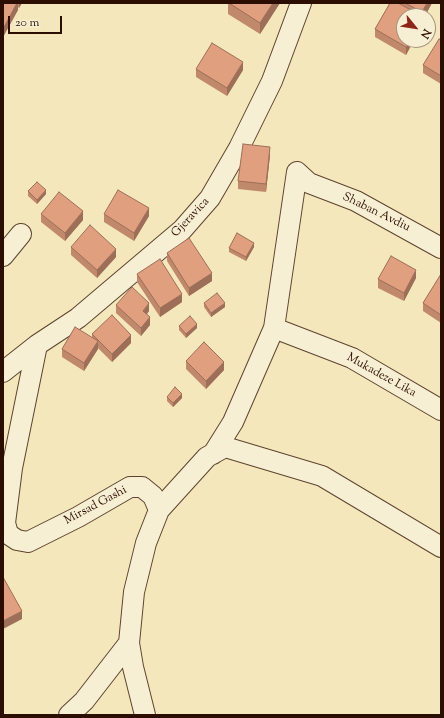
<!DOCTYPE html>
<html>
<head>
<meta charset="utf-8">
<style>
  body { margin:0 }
  #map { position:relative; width:444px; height:718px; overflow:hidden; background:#f3e7bb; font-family:"Sorts Mill Goudy",serif }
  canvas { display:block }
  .frame { position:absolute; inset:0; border:4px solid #2c0e00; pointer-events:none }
  .north { position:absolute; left:396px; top:8px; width:40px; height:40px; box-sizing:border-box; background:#f7efd3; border:1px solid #a6957f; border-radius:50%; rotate:120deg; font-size:11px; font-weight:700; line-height:16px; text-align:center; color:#2c0e00 }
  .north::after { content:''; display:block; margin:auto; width:14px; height:18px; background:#8f2418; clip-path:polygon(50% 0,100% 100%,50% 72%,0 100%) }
  .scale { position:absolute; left:8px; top:16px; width:54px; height:18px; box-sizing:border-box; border:2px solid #2c0e00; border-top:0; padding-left:5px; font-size:12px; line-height:14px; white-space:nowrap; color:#2c0e00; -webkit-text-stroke:3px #f7efd3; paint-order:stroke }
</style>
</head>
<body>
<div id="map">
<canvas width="444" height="718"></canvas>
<div class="frame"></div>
<div class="north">N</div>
<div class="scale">20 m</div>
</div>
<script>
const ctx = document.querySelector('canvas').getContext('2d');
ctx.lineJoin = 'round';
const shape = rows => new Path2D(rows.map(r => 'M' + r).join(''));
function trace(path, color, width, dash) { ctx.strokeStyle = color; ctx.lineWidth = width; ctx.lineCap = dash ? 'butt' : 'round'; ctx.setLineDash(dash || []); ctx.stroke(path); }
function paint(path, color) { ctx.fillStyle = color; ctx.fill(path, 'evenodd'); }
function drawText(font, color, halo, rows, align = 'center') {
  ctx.font = font + ' "Sorts Mill Goudy",serif'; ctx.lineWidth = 3; ctx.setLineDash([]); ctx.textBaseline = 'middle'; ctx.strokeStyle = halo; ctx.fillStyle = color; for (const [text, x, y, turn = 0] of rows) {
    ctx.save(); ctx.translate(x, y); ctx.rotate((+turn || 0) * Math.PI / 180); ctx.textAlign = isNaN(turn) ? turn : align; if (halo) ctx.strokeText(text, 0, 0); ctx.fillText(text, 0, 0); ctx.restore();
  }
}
const minor = shape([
  [3,256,21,234],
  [274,328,352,358,441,410],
  [37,345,12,468,5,523,8,534,17,540,28,542,78,517,130,487,142,487,153,496,159,510],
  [3,372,37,345,78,318,182,230,210,198,239,148,272,81,301,3],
  [213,454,233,422,274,328,297,172,309,183,356,201,441,248],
  [69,715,84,701,129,643],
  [145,715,133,667,129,643,134,592,146,543,159,510,207,457,225,447,322,476,441,547]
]);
const wall = shape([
  [3,3,22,3,19,8,18,7,18,10,3,37],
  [228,3,280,3,260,34,228,14],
  [390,3,432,3,425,16,404,16,414,40,406,55,375,37,375,29],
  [441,40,441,84,423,73,423,65],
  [196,69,243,70,227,96,196,77],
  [270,155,266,192,238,189,238,181],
  [28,191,46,194,37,204,28,196],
  [41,214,83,220,65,241,41,222],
  [104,214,149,216,134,241,104,222],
  [71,247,116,257,97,278,71,255],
  [254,247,246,261,229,252,229,248],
  [167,253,212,281,189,296,167,261],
  [137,274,182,302,160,317,137,282],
  [441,274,441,323,423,311,423,303],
  [416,278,404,301,378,288,378,279],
  [204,303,225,307,211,317,204,307],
  [116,305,149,311,147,314,150,325,141,336,116,313],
  [179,326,197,328,186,338,179,330],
  [92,334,131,343,112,362,98,348,98,349,84,371,62,357,62,349,92,338],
  [186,361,224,370,206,389,186,369],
  [167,397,182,398,173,407,167,401]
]);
const shadedWall = shape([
  [17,3,18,3,18,10,3,37,3,29],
  [19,3,22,3,19,8],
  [273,3,280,3,260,34,260,23],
  [427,3,432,3,425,16,422,16,422,12],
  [410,40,414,40,406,55,406,47],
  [243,62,243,70,227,96,227,88],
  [270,147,270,155,266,192,266,184],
  [46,190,46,194,37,204,37,200],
  [149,208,149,216,134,241,134,233],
  [83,211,83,220,65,241,65,233],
  [254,243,254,247,246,261,246,257],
  [116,249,116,257,97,278,97,270],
  [416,270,416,278,404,301,404,293],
  [212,273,212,281,189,296,189,288],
  [182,294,182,302,160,317,160,308],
  [149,303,149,311,143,319,143,311],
  [225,303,225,307,211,317,211,313],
  [4,314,4,326,3,327,3,316],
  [150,317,150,325,141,336,141,328],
  [197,324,197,328,186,338,186,334],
  [131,335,131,343,112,362,112,354],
  [98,341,98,349,84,371,84,363],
  [224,362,224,370,206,389,206,381],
  [182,394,182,398,173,407,173,403],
  [22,611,22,619,3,629,3,621]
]);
const building = shape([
  [3,3,17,3,3,29,3,3],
  [229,3,273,3,260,23,229,3],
  [390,3,398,3,422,16,404,16,404,40,410,40,406,47,375,29,390,3],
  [405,3,427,3,422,12,405,3],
  [439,39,441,40,441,76,423,65,439,39],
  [212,43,243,62,227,88,196,69,212,43],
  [243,144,270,147,266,184,238,181,243,144],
  [37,182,46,190,37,200,28,191,37,182],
  [118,190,149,208,134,233,104,214,118,190],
  [59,192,83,211,65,233,41,214,59,192],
  [90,225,116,249,97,270,71,247,90,225],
  [237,233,254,243,246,257,229,248,237,233],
  [189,238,212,273,189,288,167,253,189,238],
  [391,256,416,270,404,293,378,279,391,256],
  [160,259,182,294,160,308,137,274,160,259],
  [441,274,441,315,423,303,441,274],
  [132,287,149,303,143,311,150,317,141,328,116,305,132,287],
  [217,293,225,303,211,313,204,303,217,293],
  [112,315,131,335,112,354,92,334,112,315],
  [190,316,197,324,186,334,179,326,190,316],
  [75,327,98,341,84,363,62,349,75,327],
  [204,342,224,362,206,381,186,361,204,342],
  [175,387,182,394,173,403,167,397,175,387],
  [3,577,22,611,3,621,3,577]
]);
const streetNames = [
  ["Shaban Avdiu",376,213,26],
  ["Gjeravica",191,218,-47],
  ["Mukadeze Lika",381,376,29],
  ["Mirsad Gashi",96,506,-28]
];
trace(minor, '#5e442f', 22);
trace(minor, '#f7efd3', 20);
paint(wall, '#c1896c');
paint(shadedWall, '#9d6f58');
paint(building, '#e09f7e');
trace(building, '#9d6f58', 1);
drawText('12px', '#2c0e00', '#f7efd3', streetNames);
</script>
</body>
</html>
